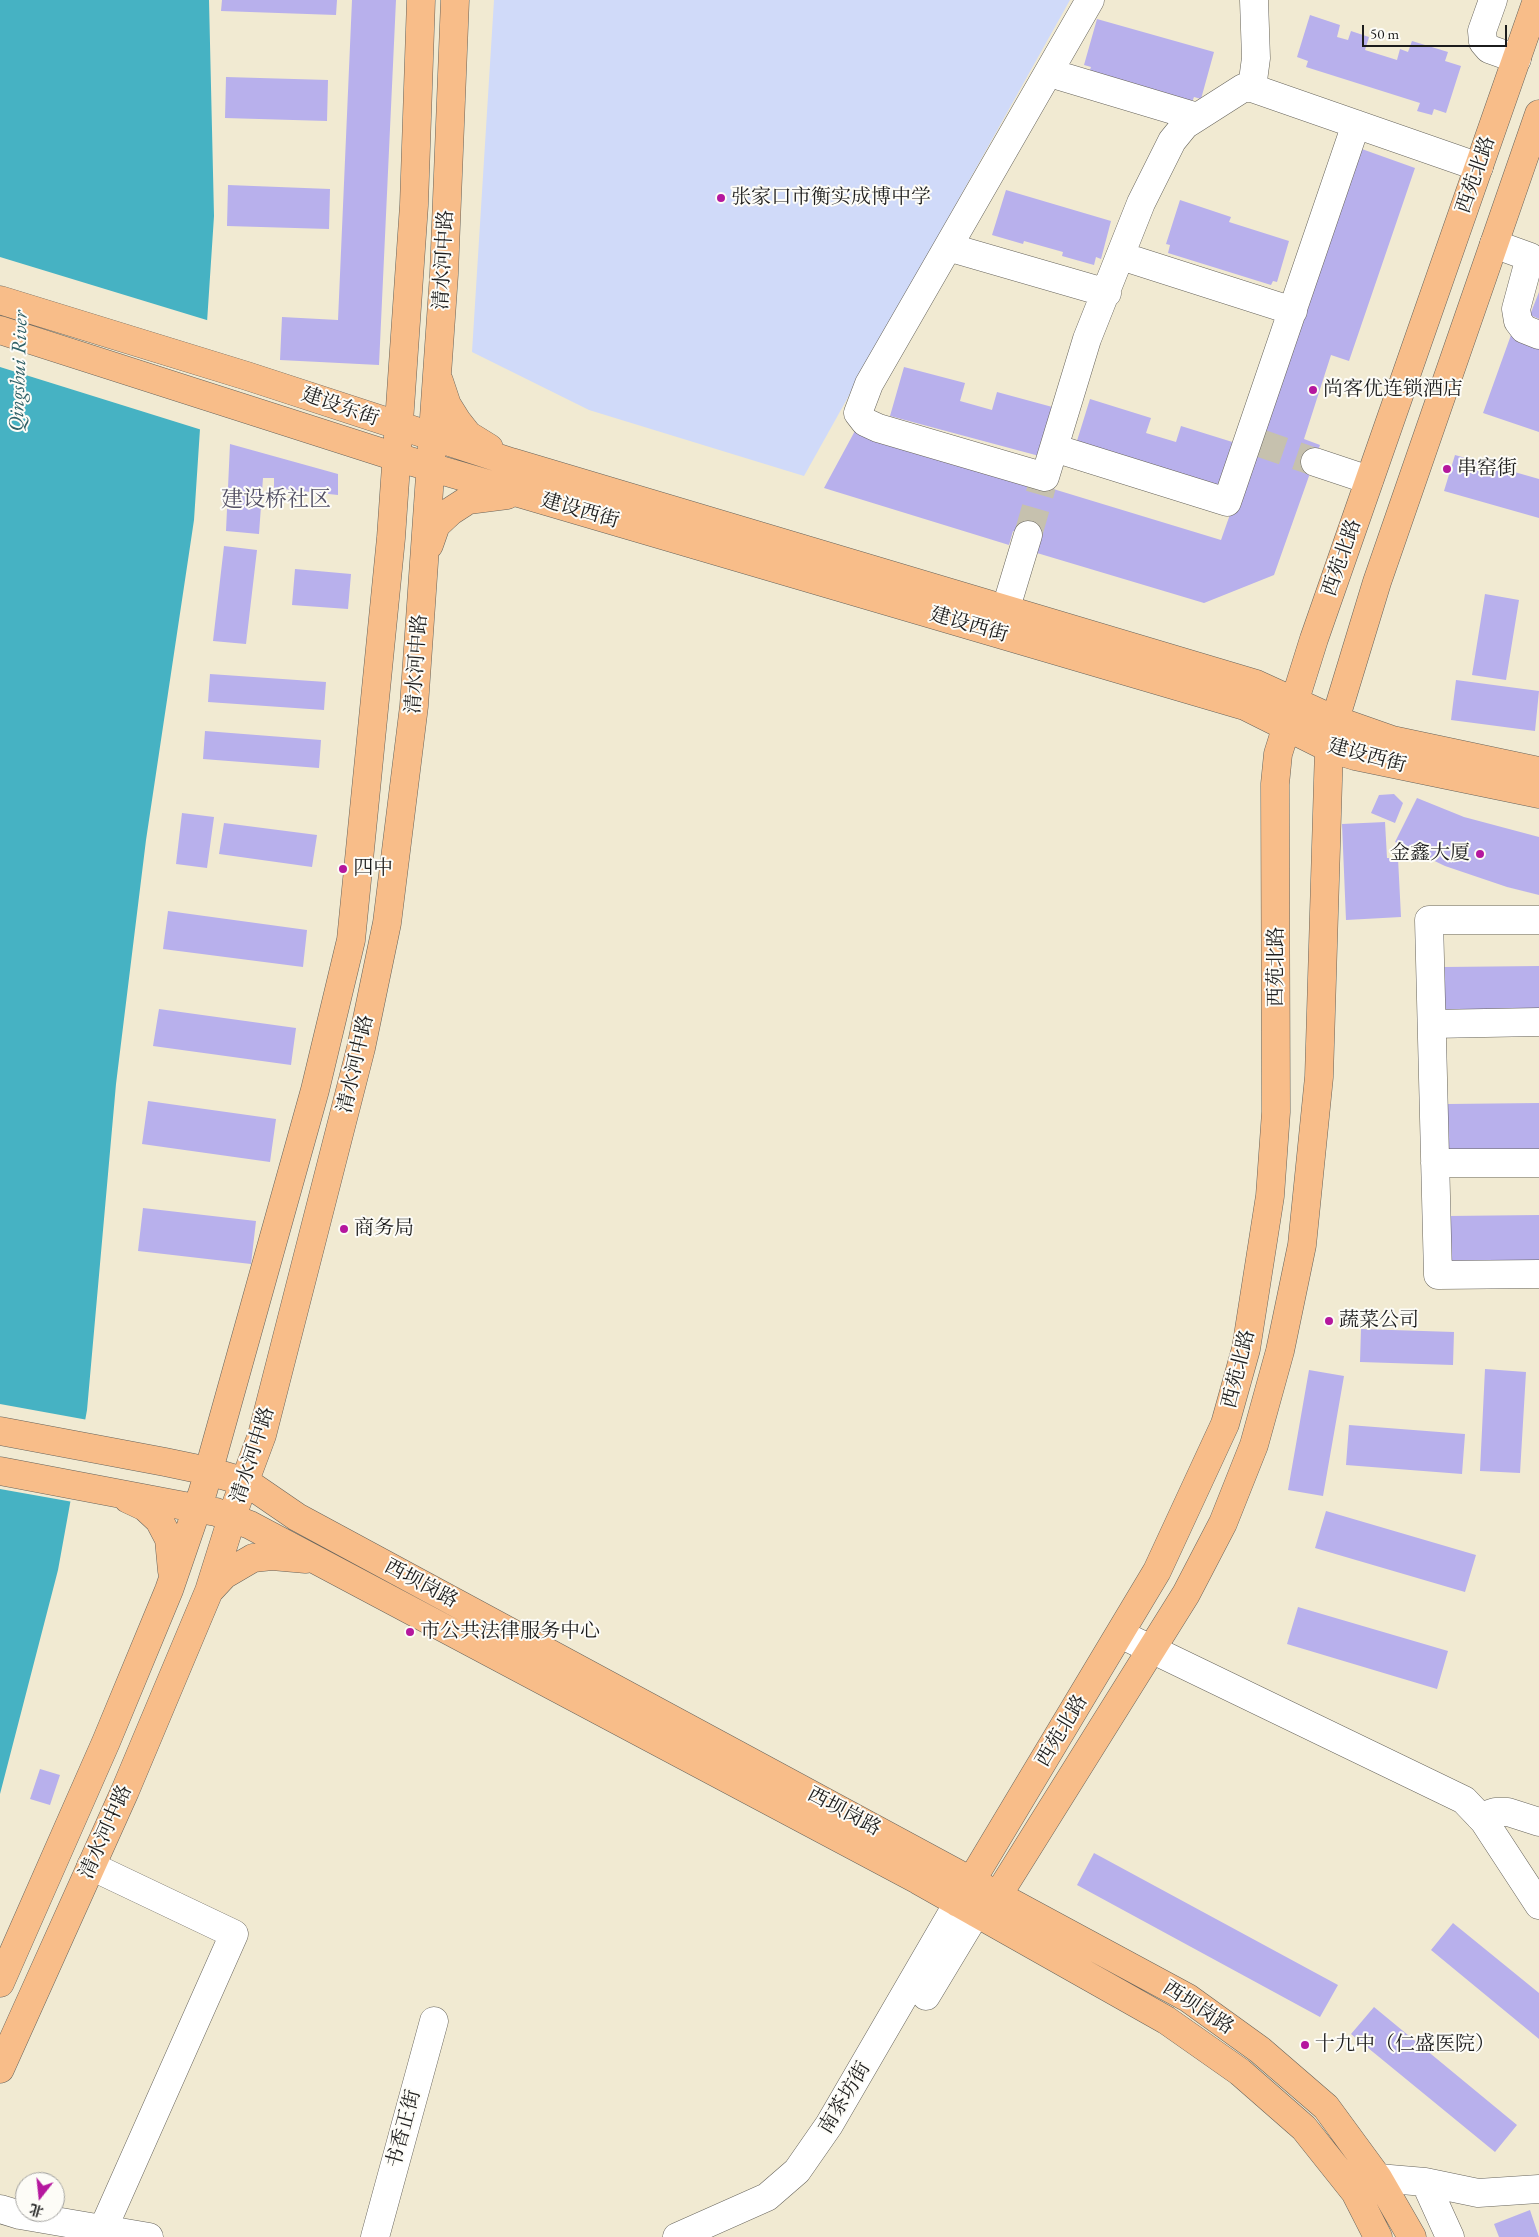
<!DOCTYPE html>
<html>
<head>
<meta charset="utf-8">
<style>
  body { margin:0 }
  #map { position:relative; width:1539px; height:2237px; overflow:hidden; background:#f1ead2; font-family:"EB Garamond","Noto Serif SC",serif }
  canvas { display:block }
  .north { position:absolute; left:15px; top:2172px; width:50px; height:50px; box-sizing:border-box; background:#fdfcf7; border:1px solid #a3a29f; border-radius:50%; rotate:196deg; font-size:14px; font-weight:700; line-height:20px; text-align:center; color:#1c1c1c }
  .north::after { content:''; display:block; margin:auto; width:18px; height:22px; background:#b5179e; clip-path:polygon(50% 0,100% 100%,50% 72%,0 100%) }
  .scale { position:absolute; left:1362px; top:25px; width:145px; height:22px; box-sizing:border-box; border:2px solid #1c1c1c; border-top:0; padding-left:6px; font-size:15px; line-height:18px; white-space:nowrap; color:#1c1c1c; -webkit-text-stroke:4px #fdfcf7; paint-order:stroke }
</style>
</head>
<body>
<div id="map">
<canvas width="1539" height="2237"></canvas>
<div class="north">北</div>
<div class="scale">50 m</div>
</div>
<script>
const ctx = document.querySelector('canvas').getContext('2d');
ctx.lineJoin = 'round';
function paint(path, color) { ctx.fillStyle = color; ctx.fill(path, 'evenodd'); }
const shape = rows => new Path2D(rows.map(r => 'M' + r).join(''));
function trace(path, color, width, dash) { ctx.strokeStyle = color; ctx.lineWidth = width; ctx.lineCap = dash ? 'butt' : 'round'; ctx.setLineDash(dash || []); ctx.stroke(path); }
function drawText(font, color, halo, rows, align = 'center') {
  ctx.font = font + ' "EB Garamond","Noto Serif SC",serif'; ctx.lineWidth = 4; ctx.setLineDash([]); ctx.textBaseline = 'middle'; ctx.strokeStyle = halo; ctx.fillStyle = color; for (const [text, x, y, turn = 0] of rows) {
    ctx.save(); ctx.translate(x, y); ctx.rotate((+turn || 0) * Math.PI / 180); ctx.textAlign = isNaN(turn) ? turn : align; if (halo) ctx.strokeText(text, 0, 0); ctx.fillText(text, 0, 0); ctx.restore();
  }
}
const built = shape([
  [494,0,1070,0,804,476,589,410,472,352]
]);
const water = shape([
  [0,0,209,0,214,216,194,520,146,840,116,1084,87,1410,58,1570,0,1794]
]);
const pier = shape([
  [0,257,210,321,202,430,0,367],
  [0,1404,88,1420,73,1502,0,1489]
]);
const building = shape([
  [222,0,337,0,336,15,221,11],
  [352,0,396,0,379,365,280,360,282,317,338,320],
  [1310,15,1340,25,1337,37,1348,40,1351,31,1369,37,1365,50,1397,60,1400,49,1408,52,1412,41,1448,52,1445,61,1461,66,1446,113,1434,109,1432,115,1417,111,1420,103,1306,67,1308,61,1297,57],
  [1097,19,1214,52,1201,99,1194,97,1191,105,1088,75,1091,67,1084,65],
  [226,77,328,80,327,121,225,118],
  [1359,148,1415,168,1349,361,1331,355,1304,439,1320,445,1274,575,1204,603,1037,553,1041,539,1013,531,1009,545,824,488,856,429,1221,540],
  [228,185,330,189,329,229,227,226],
  [1006,190,1111,221,1101,259,1096,257,1094,265,1062,256,1063,252,1024,241,1023,244,992,235],
  [1180,200,1231,217,1229,222,1289,241,1277,282,1273,281,1271,285,1168,253,1170,245,1166,244],
  [1539,292,1539,319,1530,315],
  [1511,335,1539,345,1539,432,1483,413],
  [904,367,965,383,960,401,992,410,997,392,1056,408,1043,457,890,416],
  [1090,399,1151,418,1146,433,1176,442,1181,426,1242,445,1227,492,1076,444],
  [230,444,338,474,338,495,274,488,274,478,263,478,259,534,226,531],
  [1455,455,1539,479,1539,518,1444,491],
  [224,546,257,550,246,644,213,641],
  [295,569,351,574,348,609,292,605],
  [1485,594,1519,600,1506,680,1472,675],
  [210,674,326,682,324,710,208,702],
  [1456,680,1539,691,1535,731,1451,720],
  [205,731,321,740,319,768,203,759],
  [1394,794,1403,803,1395,823,1371,813,1379,795],
  [1417,798,1464,817,1539,837,1539,895,1507,887,1445,866,1395,842],
  [182,813,214,817,207,868,176,864],
  [1385,822,1387,858,1398,858,1401,917,1346,920,1342,824],
  [224,823,317,835,312,867,219,854],
  [168,911,307,930,303,967,163,949],
  [1539,966,1539,1012,1444,1012,1444,967],
  [159,1009,296,1028,291,1065,153,1046],
  [148,1101,276,1119,270,1162,142,1144],
  [1539,1103,1539,1149,1448,1149,1448,1104],
  [143,1208,256,1221,251,1264,138,1251],
  [1539,1215,1539,1261,1449,1262,1448,1216],
  [1361,1329,1454,1332,1453,1365,1360,1362],
  [1485,1369,1526,1372,1520,1473,1480,1471],
  [1309,1370,1344,1376,1323,1496,1288,1490],
  [1349,1425,1465,1434,1462,1474,1346,1465],
  [1326,1511,1476,1555,1465,1592,1315,1548],
  [1298,1607,1448,1651,1437,1689,1287,1644],
  [40,1769,60,1775,50,1805,30,1799],
  [1094,1853,1338,1985,1320,2017,1077,1885],
  [1453,1923,1539,1993,1539,2039,1431,1950],
  [1374,2007,1517,2125,1495,2152,1351,2034],
  [1530,2210,1539,2237,1499,2237,1494,2224]
]);
const minorTunnel = shape([
  [1257,442,1315,462],
  [1028,535,1042,486]
]);
const minor = shape([
  [1090,0,869,384,858,413,865,422,878,428,1045,477,1087,339,1141,203,1172,141,1185,125,1243,88,1252,88,1479,167],
  [1493,0,1482,31,1483,42,1489,49,1517,59],
  [1050,73,1197,117],
  [1252,88,1256,58,1254,0],
  [1494,244,1530,257,1516,309,1518,321,1524,329,1539,335],
  [948,247,1107,293],
  [1121,256,1293,311],
  [1054,448,1227,502,1356,124],
  [1315,462,1369,480],
  [1005,611,1028,535],
  [1539,920,1429,920,1438,1275,1539,1274],
  [1432,1024,1539,1022],
  [1435,1163,1539,1163],
  [1120,1634,1464,1800,1484,1821,1539,1905],
  [1480,1817,1495,1812,1508,1812,1539,1822],
  [91,1866,234,1934,103,2229],
  [926,1996,976,1913],
  [1425,2182,1450,2237],
  [1360,2189,1378,2178,1425,2182,1478,2193,1539,2189],
  [0,2209,20,2215,149,2237],
  [375,2237,434,2021],
  [677,2237,767,2197,797,2171,829,2125,958,1903]
]);
const major = shape([
  [0,300,247,376,511,462,1256,684,1335,720,1392,740,1539,771],
  [0,330,396,457,1245,706,1329,748,1355,756,1539,794],
  [439,381,447,405,457,421,468,435,489,448],
  [429,545,436,525,451,511,468,500,507,495],
  [0,1431,165,1462,208,1471,246,1482,297,1517,1188,1998,1260,2050,1326,2107,1378,2178,1412,2237],
  [0,1471,216,1512,250,1525,918,1880,1166,2020,1240,2072,1304,2128,1355,2192,1378,2237],
  [128,1499,145,1507,159,1520,169,1539,172,1571],
  [210,1590,224,1575,253,1558,272,1556,306,1559],
  [958,1903,1157,1571,1225,1424,1246,1349,1270,1196,1276,1112,1275,784,1278,754,1314,639,1537,0],
  [976,1913,998,1895,1186,1594,1223,1523,1254,1445,1280,1351,1302,1245,1319,1077,1329,748,1335,720,1377,582,1539,114],
  [0,1983,106,1742,169,1590,203,1491,315,1090,351,940,391,538,414,205,421,0],
  [0,2069,125,1791,209,1591,237,1502,262,1435,361,1048,387,923,414,706,444,274,455,0]
]);
const markers = [
  [721,198,5,"#b5179e"],
  [1313,390,5,"#b5179e"],
  [1447,469,5,"#b5179e"],
  [1480,854,5,"#b5179e"],
  [343,869,5,"#b5179e"],
  [344,1229,5,"#b5179e"],
  [1329,1321,5,"#b5179e"],
  [410,1632,5,"#b5179e"],
  [1305,2045,5,"#b5179e"]
];
const streetNames = [
  ["西苑北路",1476,175,-71],
  ["清水河中路",444,260,-87],
  ["建设东街",340,407,19],
  ["建设西街",580,511,16],
  ["西苑北路",1342,558,-71],
  ["建设西街",969,625,16],
  ["清水河中路",417,664,-86],
  ["建设西街",1367,756,15],
  ["西苑北路",1277,967,-90],
  ["清水河中路",356,1064,-77],
  ["西苑北路",1239,1369,-76],
  ["清水河中路",253,1455,-72],
  ["西坝岗路",421,1584,28],
  ["西苑北路",1062,1731,-59],
  ["西坝岗路",844,1812,28],
  ["清水河中路",106,1832,-66],
  ["西坝岗路",1198,2008,33],
  ["南茶坊街",845,2098,-59],
  ["书香正街",404,2129,-75]
];
const poiNames = [
  ["张家口市衡实成博中学",731,198],
  ["尚客优连锁酒店",1323,390],
  ["串窑街",1457,469],
  ["金鑫大厦",1470,854,"right"],
  ["四中",353,869],
  ["商务局",354,1229],
  ["蔬菜公司",1339,1321],
  ["市公共法律服务中心",420,1632],
  ["十九中（仁盛医院）",1315,2045]
];
const waterNames = [
  ["Qingshui River",19,371,-88]
];
const quarterNames = [
  ["建设桥社区",276,500]
];
paint(built, '#d0daf9');
paint(water, '#46b2c3');
paint(pier, '#f1ead2');
paint(building, '#b8b0ec');
trace(minorTunnel, '#c6c1ae', 28, [28, 14]);
trace(minor, '#67645c', 29);
trace(major, '#67645c', 29);
trace(minor, '#fff', 28);
trace(major, '#f8bd89', 28);
for (const [x, y, r, color] of markers) { const dot = new Path2D(); dot.arc(x, y, r, 0, 2 * Math.PI); ctx.fillStyle = color; ctx.fill(dot); trace(dot, '#fdfcf7', 2); }
drawText('20px', '#1c1c1c', '#fdfcf7', streetNames);
drawText('20px', '#1c1c1c', '#fdfcf7', poiNames, 'left');
drawText('italic 21px', '#2f6067', '#fdfcf7', waterNames);
drawText('22px', '#535065', '#fdfcf7', quarterNames);
</script>
</body>
</html>
